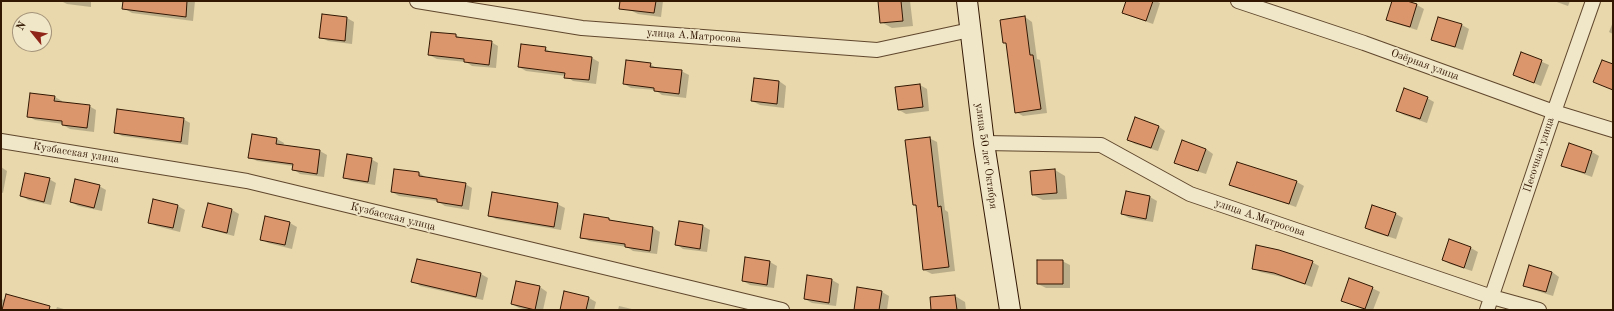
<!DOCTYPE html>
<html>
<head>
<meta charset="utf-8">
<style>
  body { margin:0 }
  #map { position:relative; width:1614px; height:311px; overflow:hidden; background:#e8d8ab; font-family:"Old Standard TT",serif }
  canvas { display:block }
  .frame { position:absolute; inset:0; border:2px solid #321703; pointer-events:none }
  .north { position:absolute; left:12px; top:12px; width:40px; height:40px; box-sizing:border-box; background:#f0e6c8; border:1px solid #a49379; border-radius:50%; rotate:300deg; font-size:11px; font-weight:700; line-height:16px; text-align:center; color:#321703 }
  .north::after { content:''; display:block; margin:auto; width:14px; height:18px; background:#8f2418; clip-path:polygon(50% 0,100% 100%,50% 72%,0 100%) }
</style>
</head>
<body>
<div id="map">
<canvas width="1614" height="311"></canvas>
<div class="frame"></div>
<div class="north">N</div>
</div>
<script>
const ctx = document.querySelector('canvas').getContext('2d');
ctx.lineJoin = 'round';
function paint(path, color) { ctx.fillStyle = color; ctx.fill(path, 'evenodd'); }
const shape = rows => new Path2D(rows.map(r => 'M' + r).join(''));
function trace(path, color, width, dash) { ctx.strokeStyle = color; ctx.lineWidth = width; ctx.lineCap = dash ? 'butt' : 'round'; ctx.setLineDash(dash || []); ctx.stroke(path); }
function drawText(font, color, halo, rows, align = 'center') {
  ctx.font = font + ' "Old Standard TT",serif'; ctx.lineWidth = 4; ctx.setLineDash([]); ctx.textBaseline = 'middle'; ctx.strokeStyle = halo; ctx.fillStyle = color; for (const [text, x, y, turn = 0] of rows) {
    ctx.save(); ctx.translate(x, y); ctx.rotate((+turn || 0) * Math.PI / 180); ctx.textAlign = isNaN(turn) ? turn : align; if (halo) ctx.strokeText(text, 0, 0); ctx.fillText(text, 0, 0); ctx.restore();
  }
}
const shadow = shape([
  [22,1,34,1,34,2],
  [61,1,91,1,91,7,67,4],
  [126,1,195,1,193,21,132,13,125,9],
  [631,1,663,1,661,17,638,14,630,10],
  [879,1,910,1,913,26,892,28,881,22],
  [1127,1,1156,1,1160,3,1153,24,1130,16,1123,12],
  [1393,1,1403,1,1417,5,1424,9,1417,30,1394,23,1387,19],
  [1554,1,1570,1,1568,6],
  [323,15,347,18,354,22,352,44,328,41,321,37],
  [1025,17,1032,22,1037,59,1040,60,1047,113,1023,116,1016,112,1007,44,1004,43,1001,20],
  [1439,18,1462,25,1469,29,1463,50,1439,43,1432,39],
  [1613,22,1613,34,1609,32],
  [456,35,462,39,491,42,498,46,496,68,472,66,466,62,437,59,429,55],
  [545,48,552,53,592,58,599,62,596,84,573,81,566,76,526,71,519,67],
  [1522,53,1549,65,1541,86,1514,75],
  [650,64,658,69,681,71,689,75,686,98,662,95,655,90,631,88,624,84],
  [755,79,779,81,786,86,784,108,760,105,752,101],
  [920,85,927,89,929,111,906,114,899,110],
  [55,97,62,101,62,102,89,106,96,110,94,132,70,129,63,125,63,124,35,120,28,116],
  [1427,98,1434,102,1427,123,1404,115,1397,111],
  [183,119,190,123,188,145,122,136,115,132],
  [1158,126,1165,131,1158,151,1135,144,1128,140],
  [929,138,937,142,945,210,948,212,955,271,932,274,924,270,917,207,914,205],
  [277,139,284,143,283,146,320,151,327,155,324,177,300,174,293,169,293,166,257,161,250,157],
  [1206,149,1213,154,1206,174,1183,167,1176,162],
  [1592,152,1599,156,1592,177,1570,169,1563,165],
  [371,159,378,163,375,185,351,181,344,177],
  [1,167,7,171,3,193,1,192],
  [395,170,419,173,427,178,465,184,472,188,469,210,445,206,437,201,399,196,392,192],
  [1055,170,1065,176,1067,199,1043,200,1033,195],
  [49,179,56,183,51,205,28,200,21,195],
  [1297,182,1304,186,1296,207,1261,195,1261,196,1238,188,1231,184],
  [99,186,106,190,102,211,78,206,71,202],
  [1150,197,1157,201,1153,222,1129,218,1122,214],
  [557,204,565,208,561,230,496,219,489,215],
  [208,205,232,210,239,214,234,236,211,230,203,226],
  [178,206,185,210,180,232,156,226,149,222],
  [1396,214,1403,218,1396,239,1373,232,1366,228],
  [609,219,615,222,653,228,660,232,657,254,633,251,627,247,589,241,582,237],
  [679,222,703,226,710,230,707,252,683,249,676,244],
  [290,223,297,227,292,249,268,243,261,239],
  [1450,240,1471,248,1478,252,1472,271,1450,264,1443,260],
  [746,259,770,262,777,266,774,288,750,285,743,281],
  [418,260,481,274,488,278,483,300,420,286,413,281],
  [1062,261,1070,265,1070,288,1046,288,1038,284],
  [1312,262,1319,266,1312,287,1282,277,1260,272,1253,268],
  [1552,272,1559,277,1553,296,1531,289,1524,285],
  [808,276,832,280,839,284,836,306,812,303,805,299],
  [517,282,540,287,547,292,543,310,528,310,519,308,512,304],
  [858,288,882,292,889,296,887,310,855,310],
  [1372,288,1380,292,1373,310,1365,310,1342,301],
  [955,296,965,302,966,310,932,310],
  [589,298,596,302,594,310,561,310],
  [1,299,5,300,36,310,1,310],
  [619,306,636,310,618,310],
  [57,307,67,310,56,310]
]);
const building = shape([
  [123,1,187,1,186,17,122,9,123,1],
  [620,1,656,1,654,13,619,9,620,1],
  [878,1,901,1,903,21,880,23,878,1],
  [1126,1,1153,1,1146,21,1122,13,1126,1],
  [1392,1,1407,1,1417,4,1410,27,1386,20,1392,1],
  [322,14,347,17,345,41,319,38,322,14],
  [1025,16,1030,55,1033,55,1041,109,1015,113,1006,43,1003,43,1000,20,1025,16],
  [1438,17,1462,24,1455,47,1431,40,1438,17],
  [431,32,456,34,456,37,492,41,489,65,464,62,464,59,428,55,431,32],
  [521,44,546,47,545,51,592,57,589,80,564,78,565,73,518,67,521,44],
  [1521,52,1542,60,1534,83,1513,75,1521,52],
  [626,60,651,63,650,67,682,70,679,94,654,91,654,88,623,84,626,60],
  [1602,60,1613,64,1613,90,1593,82,1602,60],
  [754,78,779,81,777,104,751,101,754,78],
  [920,84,923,107,898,110,895,87,920,84],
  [1404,88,1428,97,1420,119,1396,111,1404,88],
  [30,93,55,96,54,101,90,105,87,128,62,125,62,121,27,117,30,93],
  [117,109,184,118,181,142,114,133,117,109],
  [1135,117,1159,126,1151,148,1127,140,1135,117],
  [252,134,277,138,276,144,320,150,317,174,292,170,293,164,248,158,252,134],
  [930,137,938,207,941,206,949,267,923,270,916,205,913,205,905,140,930,137],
  [1182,140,1206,149,1198,171,1174,163,1182,140],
  [1569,143,1592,151,1585,173,1561,166,1569,143],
  [347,154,372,158,368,182,343,178,347,154],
  [1237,162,1297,181,1289,204,1229,185,1237,162],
  [394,169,419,172,419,176,466,183,462,206,437,202,437,199,391,192,394,169],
  [1055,169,1057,193,1032,195,1030,171,1055,169],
  [25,173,50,178,44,202,20,196,25,173],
  [75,179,100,185,94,208,70,202,75,179],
  [1126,191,1150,196,1146,219,1121,214,1126,191],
  [492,192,558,203,554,227,488,216,492,192],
  [153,199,178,205,173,228,148,223,153,199],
  [208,203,232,209,227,233,202,227,208,203],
  [1372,205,1396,213,1388,236,1365,228,1372,205],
  [584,214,609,218,609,220,653,227,650,251,625,247,625,244,580,238,584,214],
  [265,216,290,222,285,245,260,240,265,216],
  [679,221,703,225,700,249,675,245,679,221],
  [1449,239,1471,247,1464,268,1442,260,1449,239],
  [1256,245,1279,250,1313,261,1305,284,1274,273,1252,269,1256,245],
  [745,257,770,261,767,285,742,281,745,257],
  [417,259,481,273,476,297,411,282,417,259],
  [1037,260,1063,260,1063,284,1037,284,1037,260],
  [1529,265,1552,272,1546,292,1523,286,1529,265],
  [807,275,832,279,829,303,804,299,807,275],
  [1349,278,1373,287,1365,309,1341,301,1349,278],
  [516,281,540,286,535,310,511,304,516,281],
  [857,287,882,291,879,310,854,310,857,287],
  [564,291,589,297,586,310,560,310,564,291],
  [6,294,50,306,49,310,2,310,6,294],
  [955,295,957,310,931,310,930,297,955,295]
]);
const minor = shape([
  [417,1,582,28,877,50,970,30],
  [1238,1,1364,43,1554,112,1613,130],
  [1,141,247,181,782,310],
  [984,143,1101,145,1190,194,1492,297,1539,310],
  [1487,310,1554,112,1593,1]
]);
const secondary = shape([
  [967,1,984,143,1010,310]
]);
const streetNames = [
  ["улица А.Матросова",694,36,4],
  ["Озёрная улица",1425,65,20],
  ["Кузбасская улица",76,153,9],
  ["Песочная улица",1539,155,-72],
  ["улица 50 лет Октября",986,156,82],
  ["Кузбасская улица",393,217,14],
  ["улица А.Матросова",1260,218,19]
];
paint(shadow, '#0003');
paint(building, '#dc966c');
trace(building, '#321703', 1);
trace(minor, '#60472d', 16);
trace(secondary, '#321703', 22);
trace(minor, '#f0e6c8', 14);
trace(secondary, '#f0e6c8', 20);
drawText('11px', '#321703', '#f0e6c8', streetNames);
</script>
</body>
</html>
